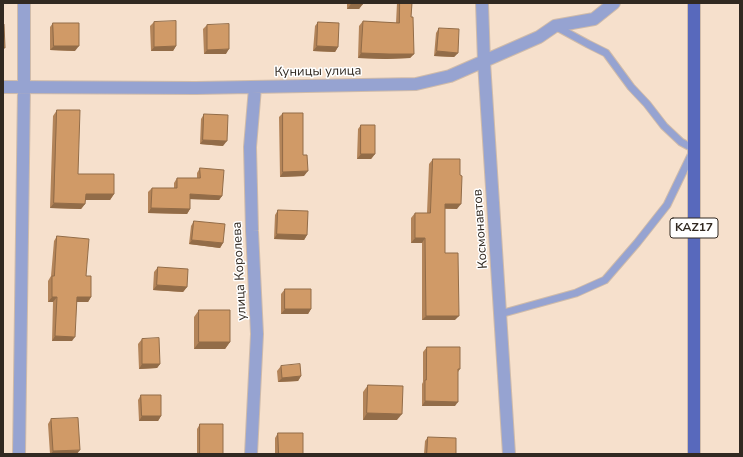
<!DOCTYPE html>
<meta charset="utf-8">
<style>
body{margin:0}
#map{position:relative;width:743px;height:457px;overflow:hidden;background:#f6e0cc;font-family:"Nunito Sans",sans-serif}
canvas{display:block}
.frame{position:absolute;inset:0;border:4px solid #312921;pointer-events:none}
</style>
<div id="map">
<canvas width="743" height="457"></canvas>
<div class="frame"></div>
</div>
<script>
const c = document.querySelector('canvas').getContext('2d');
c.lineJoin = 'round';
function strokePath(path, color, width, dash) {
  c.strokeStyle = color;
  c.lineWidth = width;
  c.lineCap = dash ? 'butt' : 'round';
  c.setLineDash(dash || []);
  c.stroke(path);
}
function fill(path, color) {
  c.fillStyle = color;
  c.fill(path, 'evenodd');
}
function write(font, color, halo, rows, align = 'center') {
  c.font = font + ' "Nunito Sans",sans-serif';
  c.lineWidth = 3;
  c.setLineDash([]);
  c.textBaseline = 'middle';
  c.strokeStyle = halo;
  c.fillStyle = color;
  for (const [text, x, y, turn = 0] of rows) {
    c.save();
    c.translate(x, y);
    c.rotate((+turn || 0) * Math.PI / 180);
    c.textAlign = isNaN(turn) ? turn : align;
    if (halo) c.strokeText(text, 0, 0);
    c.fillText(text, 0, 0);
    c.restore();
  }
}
const lane = new Path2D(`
 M500,314L576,293L605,280L637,243L667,205L694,149L681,142L664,126L647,104L631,87L606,53L588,44L555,26`);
const street = new Path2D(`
 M482,3L484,62L509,454
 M3,87L196,88L416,84L450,76L539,37L555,26L594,19L614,3
 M19,454L24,88V3
 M251,454L257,334L252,231L250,147L255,88`);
const primary = new Path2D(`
 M694,454V3`);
strokePath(lane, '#cfbbaa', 9);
strokePath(street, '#cfbbaa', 14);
strokePath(primary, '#cfbbaa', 14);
strokePath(lane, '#96a3d1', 7);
strokePath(street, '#96a3d1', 12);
strokePath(primary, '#5869bc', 12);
fill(new Path2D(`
 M347,3H363L359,9H347Z
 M397,3H412L411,17L414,54L410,58L386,59L358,58L359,26L363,21L396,23Z
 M154,22L176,46L173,51H151L150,26Z
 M318,22L338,47L335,52L313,51L315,26Z
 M53,23L75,51L50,50V27Z
 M207,25L226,54H204L203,29Z
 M439,28L458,53L454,57L434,56L436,33Z
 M57,110L78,174L114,194L110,200H85V204L81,209L50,208L53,116Z
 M283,113L303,155L304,176L280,177L279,117Z
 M204,114L223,146L200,144L201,119Z
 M361,125L375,154L371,159H357L358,129Z
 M433,159L457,209H445V253L455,320H422V243H411V218L415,213H427L429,164Z
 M200,168L222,196L219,200L190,199V209L187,214L148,213V192L152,188H174V183L177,178H197V173Z
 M278,210L307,235L304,240L274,239L275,215Z
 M194,221L223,243L220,248L189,244L191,226Z
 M57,236L86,276L91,297L88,302H77L72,341H52L53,302H48V281L51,276L54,241Z
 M158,267L187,287L183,292L153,290L154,272Z
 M285,289L311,309L308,314H281V294Z
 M199,310L230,342L225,349H194V317Z
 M142,339L160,364L157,368L139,369L138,344Z
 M427,347L460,369L458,372L455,406H422V384L423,382V352Z
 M281,366L301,376L298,381L278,382L277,371Z
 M368,385L397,420H363V392Z
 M141,395L161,416L158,421H139L138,400Z
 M51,419L77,454H50L48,424Z
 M200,424L223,454H197V429Z
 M278,433L303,454H275V438Z
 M428,437L456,454H424L425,441Z`), '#b38459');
fill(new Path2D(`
 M351,4H363L359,9H347Z
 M54,46H79L75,51L50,50Z
 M176,46L173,51H151L154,47Z
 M317,46L338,47L335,52L313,51Z
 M229,49L226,54H204L207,50Z
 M437,51L458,53L454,57L434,56Z
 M361,53L414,54L410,58L386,59L358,58Z
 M203,140L227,141L223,146L200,144Z
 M361,154H375L371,159H357Z
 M308,171L304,176L280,177L283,172Z
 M86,194H114L110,200H81Z
 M190,194L222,196L219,200L187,199Z
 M54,203L85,204L81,209L50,208Z
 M445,204H461L457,209L441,208Z
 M151,208L190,209L187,214L148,213Z
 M277,234L307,235L304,240L274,239Z
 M415,238H425L422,243H411Z
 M192,240L223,243L220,248L189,244Z
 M157,285L187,287L183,292L153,290Z
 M52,297H57L53,302H48Z
 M77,297H91L88,302H74Z
 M285,309H311L308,314H281Z
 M426,316H459L455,320H422Z
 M55,336L75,337L72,341H52Z
 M199,342H230L225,349H194Z
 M142,364H160L157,368L139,369Z
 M301,376L298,381L278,382L282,378Z
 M425,401L458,402L455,406H422Z
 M367,413L402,414L397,420H363Z
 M142,416H161L158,421H139Z
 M80,450L77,454H51L53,451Z`), '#926c48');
const building = new Path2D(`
 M351,3H363V4H351Z
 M400,3H412L411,17H413L414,54H389L361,53L363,21L399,23Z
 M176,21V46L154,47V22Z
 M318,22L339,23L338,47L317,46Z
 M53,23H79V46H54Z
 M3,24H4L5,48H3Z
 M229,24V49L207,50V25Z
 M439,28L459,29L458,53L437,51Z
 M57,110H80L78,174H114V194H86L85,204L54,203Z
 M283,113H303V155H307L308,171L283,172Z
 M204,114L228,115L227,141L203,140Z
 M361,125H375V154H361Z
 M433,159H460V175L462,176L461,204H445V253H458L459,316H426L425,238H415V213H430Z
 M200,168L224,170L222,196L190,194V209L151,208L152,188H177V178H200Z
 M278,210L308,211L307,235L277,234Z
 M194,221L225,224L223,243L192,240Z
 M57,236L89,239L86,276H91V297H77L75,337L55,336L57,297H52V276H54Z
 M158,267L188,269L187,287L157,285Z
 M285,289H311V309H285Z
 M199,310H230V342H199Z
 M159,338L160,364H142V339Z
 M427,347H460V369H458V402L425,401V380H426Z
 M300,364L301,376L282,378L281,366Z
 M368,385L403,386L402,414L367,413Z
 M141,395H161V416H142Z
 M78,418L80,450L53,451L51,419Z
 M200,424H223V454H200Z
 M278,433H303V454H279Z
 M428,437L456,438V454H427Z`);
fill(building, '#d09a67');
strokePath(building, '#926c48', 1);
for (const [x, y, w] of [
 [694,228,48]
]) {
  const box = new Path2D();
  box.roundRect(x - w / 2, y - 10, w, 20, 3);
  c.fillStyle = '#fff';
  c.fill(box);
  strokePath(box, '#312921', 1);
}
write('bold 12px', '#312921', null, [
 ["KAZ17",694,228]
]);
write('13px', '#312921', '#fff', [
 ["Куницы улица",318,72,-1],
 ["Космонавтов",481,229,-94],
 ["улица Королева",240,271,-93]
]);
</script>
